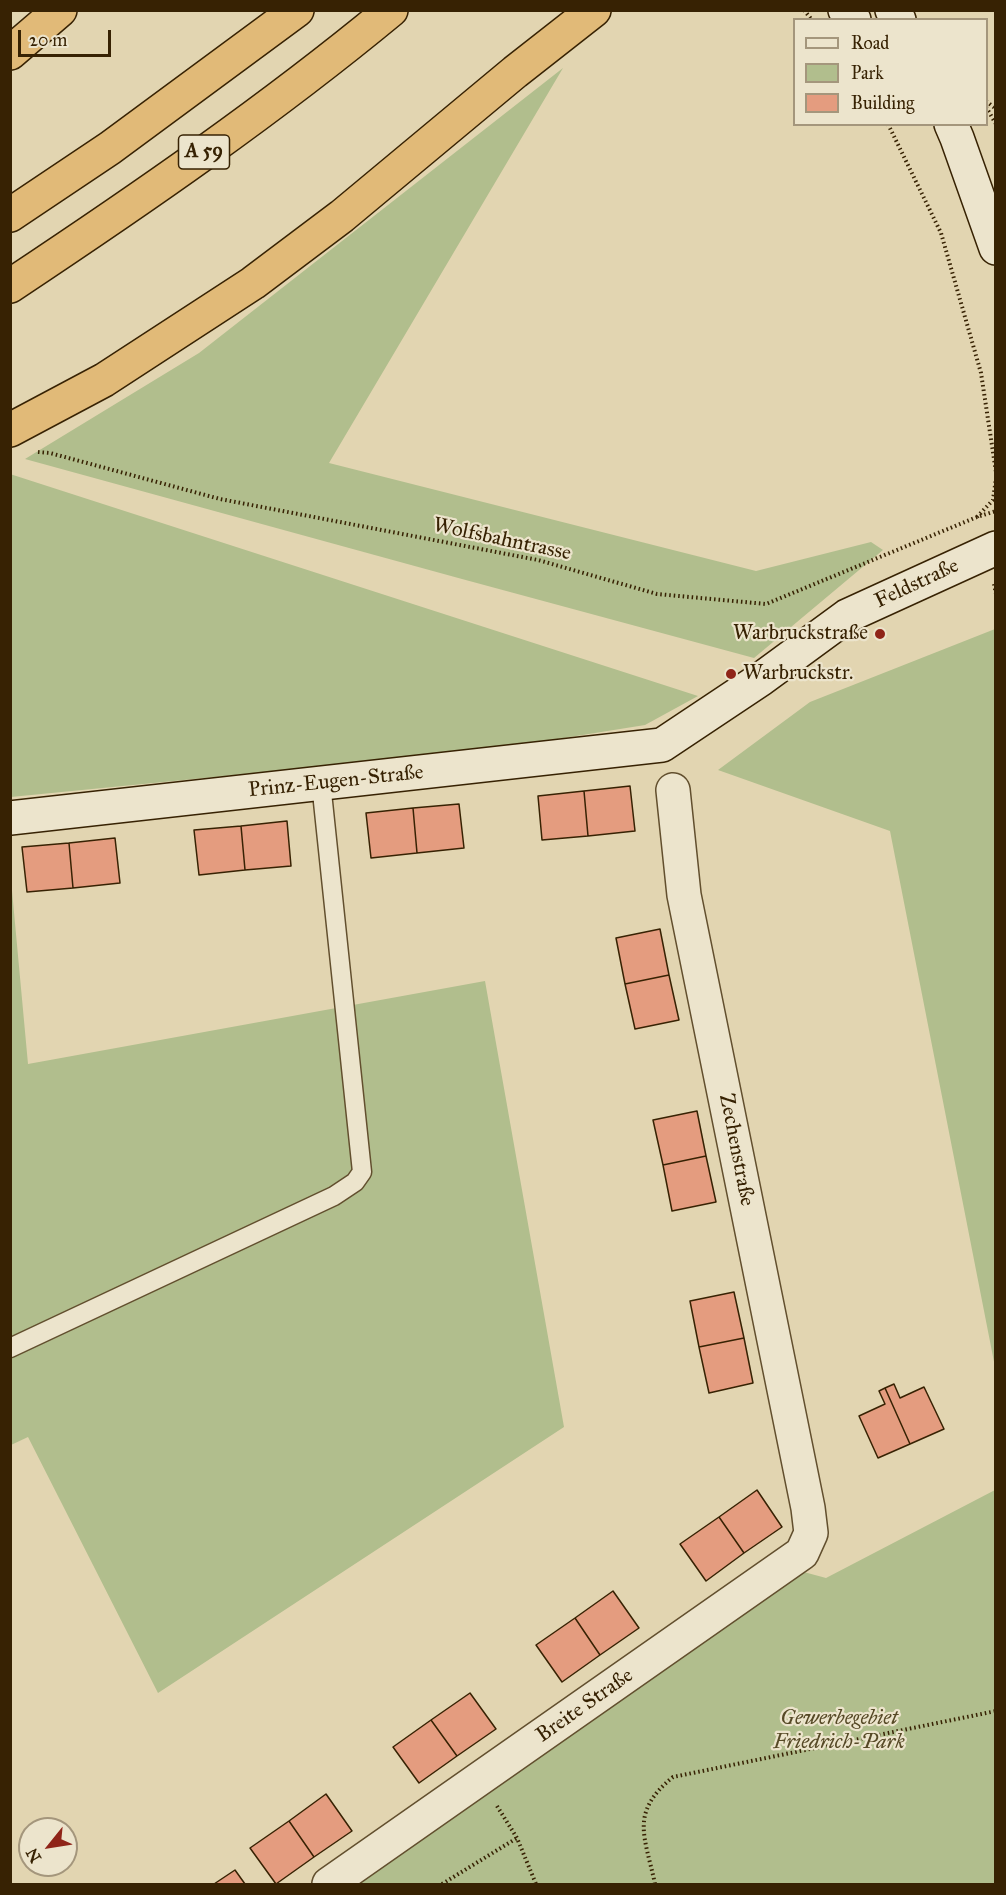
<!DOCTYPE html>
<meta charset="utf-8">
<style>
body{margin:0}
#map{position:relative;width:1006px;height:1895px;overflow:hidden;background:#e2d5b1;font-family:"IM FELL Great Primer",serif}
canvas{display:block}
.frame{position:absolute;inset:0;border:12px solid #372203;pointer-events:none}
.legend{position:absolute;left:793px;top:18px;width:195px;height:108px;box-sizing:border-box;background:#ece4cc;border:2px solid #a4967c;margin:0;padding:8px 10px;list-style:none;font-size:18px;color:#372203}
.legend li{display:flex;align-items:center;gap:12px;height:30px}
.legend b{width:30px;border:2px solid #a4967c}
.north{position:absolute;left:18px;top:1817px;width:60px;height:60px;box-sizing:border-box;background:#ece4cc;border:2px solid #a4967c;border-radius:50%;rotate:240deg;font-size:16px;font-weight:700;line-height:24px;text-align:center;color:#372203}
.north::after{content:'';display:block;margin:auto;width:21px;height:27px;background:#8f2418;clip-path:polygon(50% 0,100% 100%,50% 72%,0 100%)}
.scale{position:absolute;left:18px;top:30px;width:93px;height:27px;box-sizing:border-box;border:3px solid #372203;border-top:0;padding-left:8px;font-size:18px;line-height:21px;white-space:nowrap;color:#372203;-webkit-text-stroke:4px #ece4cc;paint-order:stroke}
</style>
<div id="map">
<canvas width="1006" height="1895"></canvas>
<div class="frame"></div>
<ul class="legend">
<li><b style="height:8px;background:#ece4cc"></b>Road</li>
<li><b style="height:16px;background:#b1be8d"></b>Park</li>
<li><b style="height:16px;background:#e49c7f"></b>Building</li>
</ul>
<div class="north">N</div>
<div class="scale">20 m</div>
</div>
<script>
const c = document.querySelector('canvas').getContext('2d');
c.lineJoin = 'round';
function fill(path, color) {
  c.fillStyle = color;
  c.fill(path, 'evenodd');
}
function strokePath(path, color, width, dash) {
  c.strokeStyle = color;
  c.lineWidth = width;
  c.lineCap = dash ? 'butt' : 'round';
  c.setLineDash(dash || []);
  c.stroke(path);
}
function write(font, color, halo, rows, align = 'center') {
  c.font = font + ' "IM FELL Great Primer",serif';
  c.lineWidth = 4.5;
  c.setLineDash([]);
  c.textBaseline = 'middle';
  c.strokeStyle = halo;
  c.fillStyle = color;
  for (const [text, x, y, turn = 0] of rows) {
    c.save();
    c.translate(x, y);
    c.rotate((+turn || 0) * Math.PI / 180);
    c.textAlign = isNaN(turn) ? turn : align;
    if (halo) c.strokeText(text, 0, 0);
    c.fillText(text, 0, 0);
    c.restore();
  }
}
fill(new Path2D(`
 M563,68L329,463L756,571L871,542L883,550L754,658L462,579L25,459L199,353Z
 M10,474L698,696L645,725L489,750L11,797Z
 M995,629V1367L890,831L718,770L810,702Z
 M10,869L28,1064L485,981L564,1427L158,1693L28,1437L11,1445Z
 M995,1490V1884H339L789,1568L826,1578Z`), '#b1be8d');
const building = new Path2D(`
 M630,786L635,831L588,836L584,791Z
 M584,791L588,836L542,840L538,796Z
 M459,804L464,848L417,853L413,808Z
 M413,808L417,853L371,858L366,813Z
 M287,821L291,866L245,870L241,826Z
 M241,826L245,870L199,875L194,830Z
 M115,838L120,883L73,888L69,843Z
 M69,843L73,888L27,892L22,847Z
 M660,929L669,975L625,984L616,938Z
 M669,975L679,1020L635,1029L625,984Z
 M697,1111L706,1156L663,1165L653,1120Z
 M706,1156L716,1202L672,1211L663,1165Z
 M734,1292L744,1338L699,1347L690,1301Z
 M744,1338L753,1383L709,1393L699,1347Z
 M894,1384L900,1398L924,1387L944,1429L910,1444L885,1388Z
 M885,1388L910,1444L878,1458L859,1416L885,1404L879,1391Z
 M757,1490L782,1527L744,1553L719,1517Z
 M719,1517L744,1553L706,1581L680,1544Z
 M613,1591L639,1628L600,1655L575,1618Z
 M575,1618L600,1655L562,1682L536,1645Z
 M470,1693L496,1729L457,1756L431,1720Z
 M431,1720L457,1756L419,1783L393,1747Z
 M326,1794L352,1831L314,1857L289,1821Z
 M289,1821L314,1857L276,1884L250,1848Z
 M235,1870L245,1884H214Z`);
fill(building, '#e49c7f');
strokePath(building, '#372203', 1.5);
const lane = new Path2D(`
 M10,1348L334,1196L355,1182L362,1172L321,783`);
const street = new Path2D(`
 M329,1884L802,1553L811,1533L808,1508L684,895L673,790`);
const secondary = new Path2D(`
 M845,10L854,20
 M892,10L899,20
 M951,124L957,138L996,248
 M10,818L662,745L761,679L847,616L996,548`);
const highway = new Path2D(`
 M10,53L60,10
 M10,215L110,148L297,10
 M10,286C141,199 270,110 391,10
 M10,430L104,380L253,283L342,216L515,72L594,10`);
strokePath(lane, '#624f2e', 21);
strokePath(street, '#624f2e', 36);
strokePath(secondary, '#372203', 36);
strokePath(highway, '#372203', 36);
strokePath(new Path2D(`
 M804,10L812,20
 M986,101L996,109
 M986,107L996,124
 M888,124L941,233L981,373L996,472
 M38,452L50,453L220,499L538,560L657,594L766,604L977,517L996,511
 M977,517L993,500L996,478
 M994,584L996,594
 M497,1806L517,1838L536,1884
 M442,1884L517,1838
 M655,1884C645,1836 629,1813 673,1777L996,1711`), '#372203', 4, [1.5, 3]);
strokePath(lane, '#ece4cc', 18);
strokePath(street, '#ece4cc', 33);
strokePath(secondary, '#ece4cc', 33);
strokePath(highway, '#e1ba78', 33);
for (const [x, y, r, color] of [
 [880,634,6,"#8f2418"],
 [731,674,6,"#8f2418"]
]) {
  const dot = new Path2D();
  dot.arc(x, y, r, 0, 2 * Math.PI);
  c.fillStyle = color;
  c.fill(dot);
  strokePath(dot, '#ece4cc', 2);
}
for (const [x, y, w] of [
 [204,152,51]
]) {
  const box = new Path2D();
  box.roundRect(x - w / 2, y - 17, w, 34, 4.5);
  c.fillStyle = '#ece4cc';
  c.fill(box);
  strokePath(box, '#372203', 1.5);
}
write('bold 20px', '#372203', null, [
 ["A 59",204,152]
]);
write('21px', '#372203', '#ece4cc', [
 ["Wolfsbahntrasse",502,540,12],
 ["Feldstraße",917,584,-25],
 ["Prinz-Eugen-Straße",336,782,-6],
 ["Zechenstraße",736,1150,79],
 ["Breite Straße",585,1706,-35]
]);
write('21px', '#372203', '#ece4cc', [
 ["Warbruckstraße",868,634],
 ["Warbruckstr.",743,674,"left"]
], 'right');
write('italic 21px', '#564926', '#ece4cc', [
 ["Gewerbegebiet",839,1719],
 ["Friedrich-Park",839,1743]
]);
</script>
